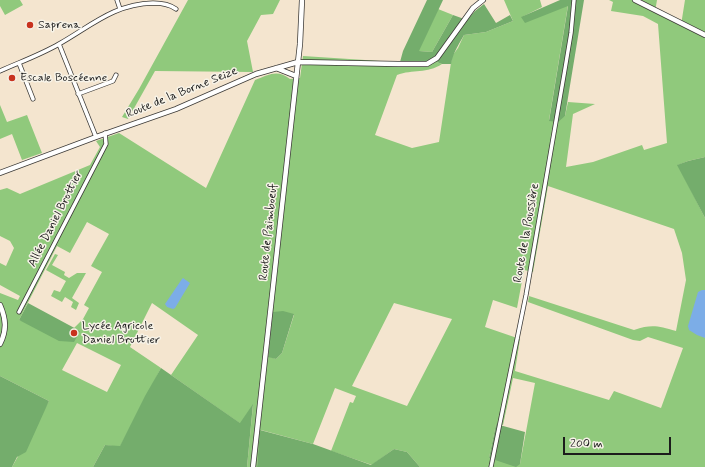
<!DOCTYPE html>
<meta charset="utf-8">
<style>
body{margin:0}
#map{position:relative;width:705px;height:467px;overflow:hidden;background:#f4e5cf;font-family:Mynerve,sans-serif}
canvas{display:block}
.scale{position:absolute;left:563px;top:437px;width:108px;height:18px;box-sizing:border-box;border:2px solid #1c1c1c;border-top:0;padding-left:5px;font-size:12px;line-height:14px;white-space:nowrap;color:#1c1c1c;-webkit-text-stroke:3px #f7f3e8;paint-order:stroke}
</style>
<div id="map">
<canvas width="705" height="467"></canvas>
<div class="scale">200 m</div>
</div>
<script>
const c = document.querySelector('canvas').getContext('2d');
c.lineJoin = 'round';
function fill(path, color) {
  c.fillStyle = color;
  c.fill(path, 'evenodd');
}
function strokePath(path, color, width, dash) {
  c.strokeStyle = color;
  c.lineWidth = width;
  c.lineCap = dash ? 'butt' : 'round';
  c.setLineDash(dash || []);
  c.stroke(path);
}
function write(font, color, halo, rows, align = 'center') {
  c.font = font + ' Mynerve,sans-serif';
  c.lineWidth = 3;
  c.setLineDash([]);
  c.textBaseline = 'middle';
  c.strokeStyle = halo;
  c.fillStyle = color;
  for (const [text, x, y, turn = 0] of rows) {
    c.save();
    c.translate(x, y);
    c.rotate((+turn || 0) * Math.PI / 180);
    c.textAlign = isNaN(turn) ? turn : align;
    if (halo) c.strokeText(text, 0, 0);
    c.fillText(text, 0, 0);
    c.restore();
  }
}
fill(new Path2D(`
 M0,0H20L23,5L5,15L0,6Z
 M188,0H280L273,14L261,15L247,41L253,72L155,71L128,119L122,117L139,89Z
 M504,0H540L542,7L522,17L568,5L549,120L565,116L568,102L595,104L573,114L566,167L593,162L642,145L644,150L667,143L658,24L643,16L611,11L613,2L609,0H657L655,12L681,25L685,0H705V157L688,161L678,165L705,218V467H420L407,452L394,449L372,465L331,451L350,402L353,403L356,396L335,388L313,444L261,430L257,467H247L253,405L241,424L171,375L198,335L152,303L130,347L161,368L120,447L105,445L93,467H12L49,401L0,376V293L18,300L20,296L0,285V263L6,266L14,248L10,241L0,236V190L7,188L20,194L90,165L100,147L96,141L119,133L206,188L255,80C269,75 277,69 290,79L300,78L303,56L396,62H422L431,60L442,64C427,74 413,69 397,75L375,135L412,148L439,142L452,56L458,48L464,35L486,32L513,21ZM548,186L674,229L682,253L686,280L676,331C658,326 652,324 634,330L529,296L528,302L633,340L640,341L648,337L683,348L661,408L614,391L609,400L515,371L520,339L485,327L493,300L517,308L524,270L533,272ZM87,222L109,234L91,266L102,272L84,305L89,308L83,319L74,328L80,331L19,320L57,246L70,253ZM394,303L452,319L407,406L352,386ZM273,313L294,315L282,353L276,359L268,356ZM77,343L121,365L107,392L62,370ZM513,378L535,383L520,464L489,458L496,424L503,425Z
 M438,9L453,15L432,52L418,51Z
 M0,105L7,122L27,115L42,153L22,160L12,134L0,139Z
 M55,254L58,255L52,265L65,272L64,275L69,278L77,273H86L72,298L79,303L76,310L71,307L73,302L65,297L62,302L51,296L54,290L60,292L66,281L46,270Z`), '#90c97c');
fill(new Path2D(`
 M427,0H443L419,51L432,52L453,15L467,20L475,11L484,4L496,23L510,15L513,21L486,32L464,35C459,44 453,53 451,64H442L431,60L422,62H400L403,51Z
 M560,0H584L565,116L558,122L549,121L568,6L525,23L521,17Z
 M705,157V218L677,165L688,161Z
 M28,303L80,331L74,342L59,341L19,320Z
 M283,311L294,314L282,353L276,359L268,357L273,312Z
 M161,368L240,423L253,404L247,467H93L105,445L120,446L145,396Z
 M0,376L49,401L26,452L17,457L12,467H0Z
 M496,424L525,432L520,464L516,467L489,458Z
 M260,430L313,444L371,465L394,449L407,452L420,467H257Z`), '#74ad6c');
fill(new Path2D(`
 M183,278L190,283L175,308L173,309L167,307L165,304L182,279Z
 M702,290H705V338L697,335L689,330L688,326L698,292Z`), '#7cade7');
const minor = new Path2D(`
 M117,0L120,9
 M59,44L96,137
 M19,63L33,99
 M0,71C20,62 40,55 59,44C91,26 114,4 153,3C162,3 169,4 176,9
 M78,94L113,81L116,75
 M19,312L106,144L105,133
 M491,467L526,295L565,69L571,33L574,0`);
const tertiary = new Path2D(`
 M635,0L705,35
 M276,68L296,76
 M0,173L96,137L176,109L256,74L298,62L398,64H427L437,58L473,8L483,0
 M0,305C6,319 7,330 0,344
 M253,467L300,44L302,0`);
strokePath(minor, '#3c3a37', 5);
strokePath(tertiary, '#3c3a37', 6);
strokePath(minor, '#fff', 3.5);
strokePath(tertiary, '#fff', 4.5);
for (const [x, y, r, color] of [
 [30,25,4,"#c8321e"],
 [12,78,4,"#c8321e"],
 [74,333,4,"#c8321e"]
]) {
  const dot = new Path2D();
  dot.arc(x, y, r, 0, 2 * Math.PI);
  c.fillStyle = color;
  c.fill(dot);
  strokePath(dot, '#f7f3e8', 1.5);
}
write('12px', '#1c1c1c', '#f7f3e8', [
 ["Saprena",38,25],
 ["Escale Boscéenne",20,78],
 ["Lycée Agricole",82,326],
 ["Daniel Brottier",82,340]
], 'left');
write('12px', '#1c1c1c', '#f7f3e8', [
 ["Route de la Borne Seize",182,93,-22],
 ["Allée Daniel Brottier",56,219,-63],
 ["Route de Paimboeuf",269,232,-84],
 ["Route de la Poussière",527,233,-80]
]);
</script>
